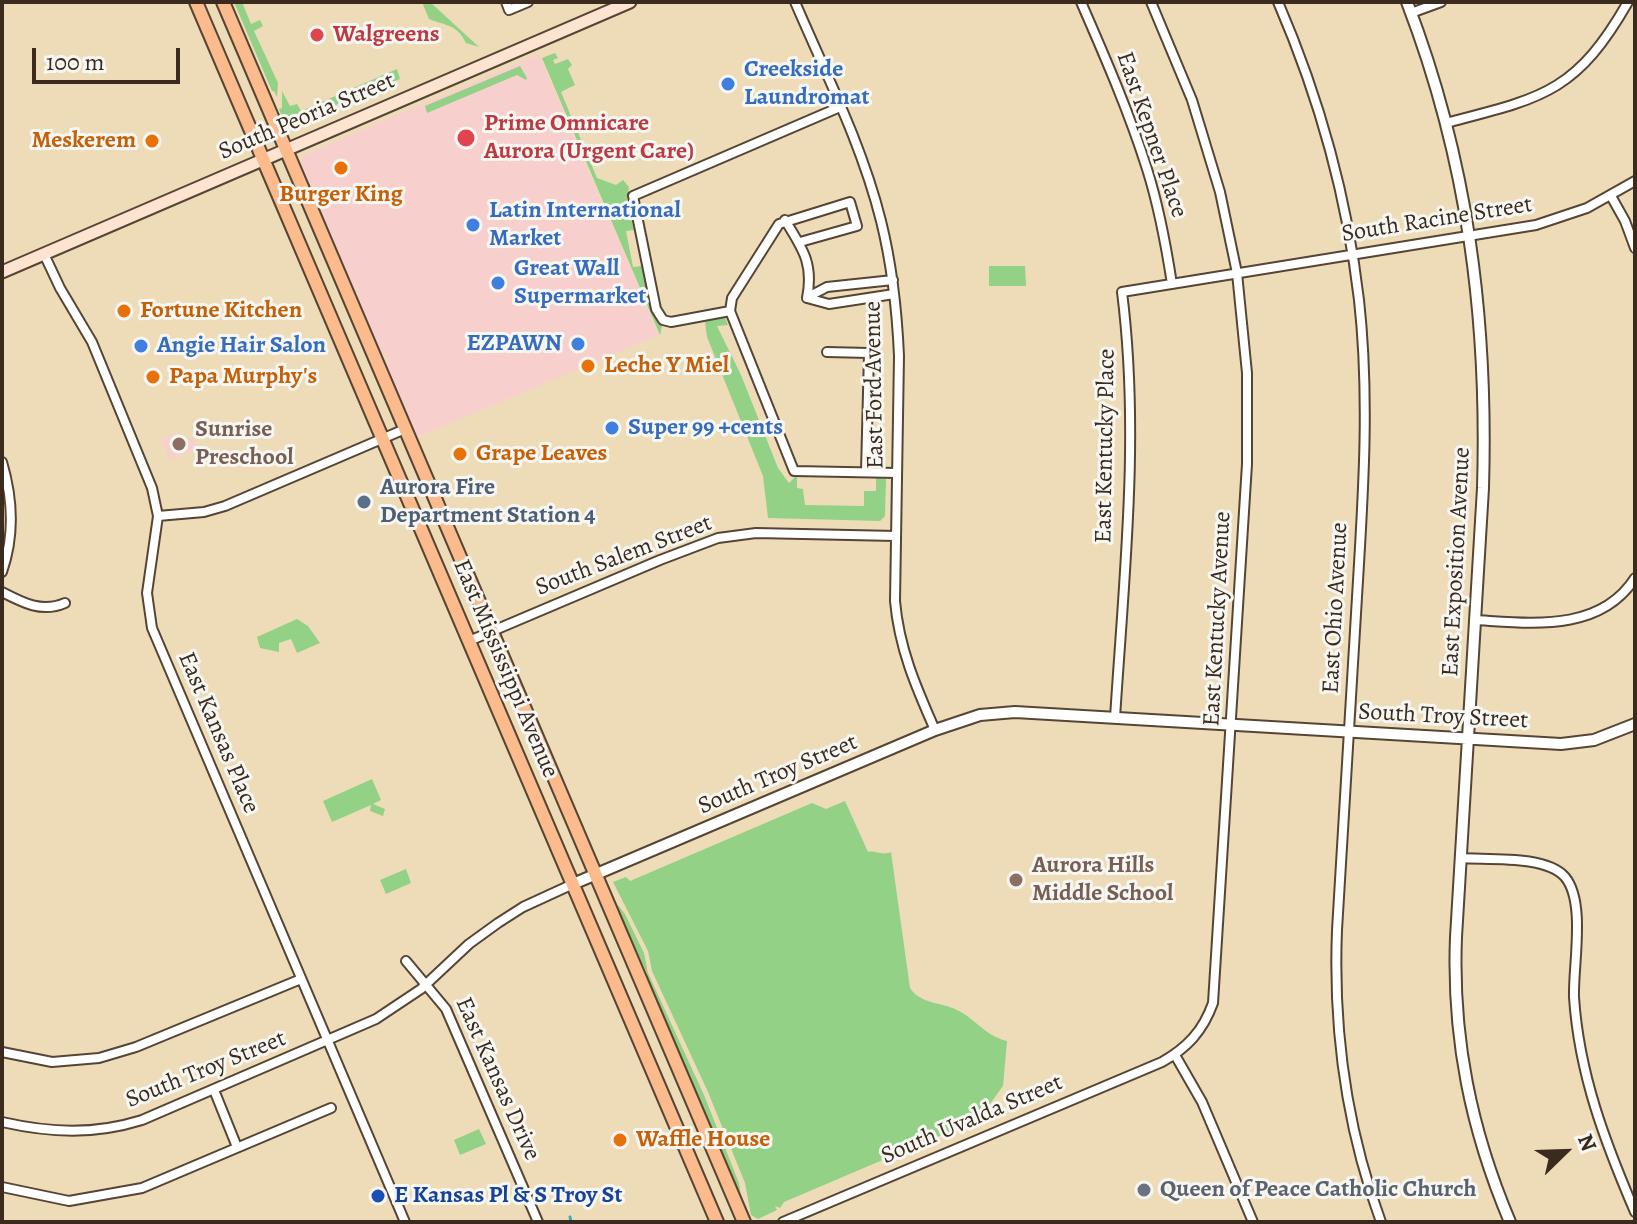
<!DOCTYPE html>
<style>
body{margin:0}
#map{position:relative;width:1637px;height:1224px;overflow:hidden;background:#eedcb9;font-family:Alegreya,serif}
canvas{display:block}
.frame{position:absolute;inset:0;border:4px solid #3b2a1e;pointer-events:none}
.north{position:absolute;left:1525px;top:1112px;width:80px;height:80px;-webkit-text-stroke:6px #f6f6f2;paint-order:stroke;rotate:67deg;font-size:22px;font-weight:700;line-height:32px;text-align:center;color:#3b2a1e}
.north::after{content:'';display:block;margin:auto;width:28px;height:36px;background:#3b2a1e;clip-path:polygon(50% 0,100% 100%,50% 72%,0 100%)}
.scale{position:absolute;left:32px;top:48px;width:148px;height:36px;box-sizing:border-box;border:4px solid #3b2a1e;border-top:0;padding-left:10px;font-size:24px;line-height:28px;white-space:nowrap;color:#3b2a1e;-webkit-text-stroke:6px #f6f6f2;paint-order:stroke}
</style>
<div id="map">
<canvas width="1637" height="1224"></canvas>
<div class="frame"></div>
<div class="north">N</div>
<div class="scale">100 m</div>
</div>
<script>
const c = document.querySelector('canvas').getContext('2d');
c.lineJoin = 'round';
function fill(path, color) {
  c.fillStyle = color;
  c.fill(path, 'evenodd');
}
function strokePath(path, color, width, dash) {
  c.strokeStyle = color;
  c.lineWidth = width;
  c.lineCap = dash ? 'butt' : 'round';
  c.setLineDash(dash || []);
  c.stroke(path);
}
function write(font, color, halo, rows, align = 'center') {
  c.font = font + ' Alegreya,serif';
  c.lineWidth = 6;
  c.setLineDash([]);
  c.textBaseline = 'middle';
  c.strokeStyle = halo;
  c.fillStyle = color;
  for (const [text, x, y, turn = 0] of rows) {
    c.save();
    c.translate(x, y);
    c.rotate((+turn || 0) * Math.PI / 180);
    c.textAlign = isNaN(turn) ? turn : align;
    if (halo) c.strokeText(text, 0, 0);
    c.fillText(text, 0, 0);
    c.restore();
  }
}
fill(new Path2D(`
 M539,54L659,335L416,438L385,364L389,362L386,354L381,356L300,162L304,155Z
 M180,432L184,440L193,437L197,448L169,460L161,440Z`), '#f7d0ce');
fill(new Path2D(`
 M234,2H242L251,24L260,20L263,26L254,31L278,83L277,97L274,91H272Z
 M422,2H430L479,47L466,43C457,24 446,26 429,19Z
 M555,53L558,58L553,60L555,64L568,59L572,65L568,69L575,85L561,92L597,178L616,185L623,180L629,187L627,200L634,230L626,231L633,267L642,266L652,313L662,326L660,335L542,58Z
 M520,66L527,78L526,80L517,75L427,113L425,106Z
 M397,69L400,79L294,122L285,116L283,119L279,109L282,108V91L290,106L297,104L301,111Z
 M989,266H1025L1026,286H989Z
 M719,315H724L728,325L717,326L741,375L778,468L789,483L797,475V488L803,489L805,505L864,506V491H876V477L886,479L885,516L880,521L768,518L763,476L707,337L705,322Z
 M297,619L308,626L320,643L297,653L291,639L279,643V652L260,648L257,637Z
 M372,779L381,800L373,804L385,809L383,816L370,811L371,805L332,822L323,801Z
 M845,801L868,852C875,850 882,856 891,852L910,988C920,1004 941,1002 957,1010C976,1019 985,1036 1007,1041L1003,1086L979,1119L784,1202L780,1208L775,1206L777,1210L758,1219L751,1215L745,1183L708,1092L652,971L648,951L613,882L626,877L630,881L812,803L826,809Z
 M406,869L411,883L386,894L380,880Z
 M613,899L625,914L644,953L648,973L704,1095L739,1183L742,1203L646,975L647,973Z
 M479,1129L486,1144L460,1155L454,1140Z`), '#92d186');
strokePath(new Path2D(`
 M570,1217L571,1222`), '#3cadb7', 3);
const minor = new Path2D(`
 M506,2L509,10L528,2
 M795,2C826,74 862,145 881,221C892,265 897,310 899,356L895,601C899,648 916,687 935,730
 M1081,2C1105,57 1129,112 1147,169C1159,207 1166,245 1172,284
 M1278,2C1319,97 1347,197 1359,300C1370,399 1363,498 1357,597C1350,708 1343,819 1337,930C1333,1031 1346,1127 1381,1222
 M1411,13L1441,2
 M1446,123C1542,98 1576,93 1628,2
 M1611,196L1625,221L1635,248
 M785,220C802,248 814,263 807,298
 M800,242L857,226L850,202L779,224L732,298L730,311L794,471L897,473
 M44,254L60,288L92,342L152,488L158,516L147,593L152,628L405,1222
 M808,297L827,287L893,280
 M807,298L829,304L894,294
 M730,311L671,322L663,320L656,309L633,196L840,107
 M827,352L869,353L866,472
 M2,462C13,499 15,535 2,572
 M158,516L204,512L225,506L405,429
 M2,592C23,603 42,613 65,603
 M1475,620C1530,623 1600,633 1635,578
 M469,641L660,560L718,538L756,533L896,536
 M1115,718C1124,576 1140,434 1122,292L1536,225L1587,208L1635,181
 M1460,858C1489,860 1546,855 1565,877C1586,902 1573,965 1574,997C1579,1074 1605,1142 1635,1212
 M406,961L446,1009L538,1222
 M2,1052L52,1062L99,1058L136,1047L301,979
 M1175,1055L1202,1102L1253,1222
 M214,1090L237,1147
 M2,1122C51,1133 94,1135 142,1120L376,1019L421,989L469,944L498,923L523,907L573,884
 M2,1187L69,1201L142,1188L331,1108
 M783,1222L1162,1062C1187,1048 1203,1031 1213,1003L1247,464V373L1237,273L1220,192L1192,100L1151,2`);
const tertiary = new Path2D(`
 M1407,2C1468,161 1488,319 1483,488L1456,937C1452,1038 1471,1130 1510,1222
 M573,884L935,730L980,715L1015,712L1561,744L1594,740L1635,724`);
const secondary = new Path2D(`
 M2,272L630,2`);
const primary = new Path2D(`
 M196,2L717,1222
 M223,2L744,1222`);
strokePath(minor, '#564535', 12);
strokePath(tertiary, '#564535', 14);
strokePath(secondary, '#564535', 15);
strokePath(primary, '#564535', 16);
strokePath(minor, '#fff', 8);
strokePath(tertiary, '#fff', 10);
strokePath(secondary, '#fde4d1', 11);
strokePath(primary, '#fbbb8c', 12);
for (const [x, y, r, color] of [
 [317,35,8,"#e0444e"],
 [728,84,8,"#3f7fe0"],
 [466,138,10,"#e0444e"],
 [152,141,8,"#e8710a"],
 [341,168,8,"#e8710a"],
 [473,225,8,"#3f7fe0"],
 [498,283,8,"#3f7fe0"],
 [124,311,8,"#e8710a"],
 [578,344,8,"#3f7fe0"],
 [141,346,8,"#3f7fe0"],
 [588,366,8,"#e8710a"],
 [153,377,8,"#e8710a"],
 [612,428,8,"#3f7fe0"],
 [179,444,8,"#8d6e63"],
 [460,454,8,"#e8710a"],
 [364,502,8,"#5c6f8a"],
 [1016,880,8,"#8d6e63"],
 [620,1140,8,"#e8710a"],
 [1144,1190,8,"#6b7280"],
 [378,1196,8,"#1a4fb4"]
]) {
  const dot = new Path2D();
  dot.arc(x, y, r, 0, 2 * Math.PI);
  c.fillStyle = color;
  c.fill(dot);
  strokePath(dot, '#f6f6f2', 3);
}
write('bold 24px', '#be3a42', '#f6f6f2', [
 ["Walgreens",333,35],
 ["Prime Omnicare",484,124],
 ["Aurora (Urgent Care)",484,152]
], 'left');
write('bold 24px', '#366cbe', '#f6f6f2', [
 ["Creekside",744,70],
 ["Laundromat",744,98],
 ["Latin International",489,211],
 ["Market",489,239],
 ["Great Wall",514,269],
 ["Supermarket",514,297],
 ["EZPAWN",562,344,"right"],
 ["Angie Hair Salon",157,346],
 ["Super 99 +cents",628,428]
], 'left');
write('24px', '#3b2a1e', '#f6f6f2', [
 ["South Peoria Street",307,117,-23],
 ["East Kepner Place",1151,135,71],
 ["South Racine Street",1437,220,-9],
 ["East Ford Avenue",875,385,-91],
 ["East Kentucky Place",1106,446,-89],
 ["South Salem Street",624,556,-21],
 ["East Exposition Avenue",1457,562,-87],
 ["East Ohio Avenue",1336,608,-87],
 ["East Kentucky Avenue",1218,619,-87],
 ["East Mississippi Avenue",505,669,67],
 ["South Troy Street",1443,717,3],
 ["East Kansas Place",218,733,67],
 ["South Troy Street",778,775,-23],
 ["South Troy Street",206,1070,-22],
 ["East Kansas Drive",497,1079,66],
 ["South Uvalda Street",972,1120,-23]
]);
write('bold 24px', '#c56008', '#f6f6f2', [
 ["Meskerem",136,141,"right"],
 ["Burger King",341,195,"center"],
 ["Fortune Kitchen",140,311],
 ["Leche Y Miel",604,366],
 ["Papa Murphy's",169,377],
 ["Grape Leaves",476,454],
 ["Waffle House",636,1140]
], 'left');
write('bold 24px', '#785e54', '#f6f6f2', [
 ["Sunrise",195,430],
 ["Preschool",195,458],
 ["Aurora Hills",1032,866],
 ["Middle School",1032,894]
], 'left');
write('bold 24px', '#4e5e75', '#f6f6f2', [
 ["Aurora Fire",380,488],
 ["Department Station 4",380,516]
], 'left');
write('bold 24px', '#5b616d', '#f6f6f2', [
 ["Queen of Peace Catholic Church",1160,1190]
], 'left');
write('bold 24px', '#164399', '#f6f6f2', [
 ["E Kansas Pl & S Troy St",394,1196]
], 'left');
</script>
